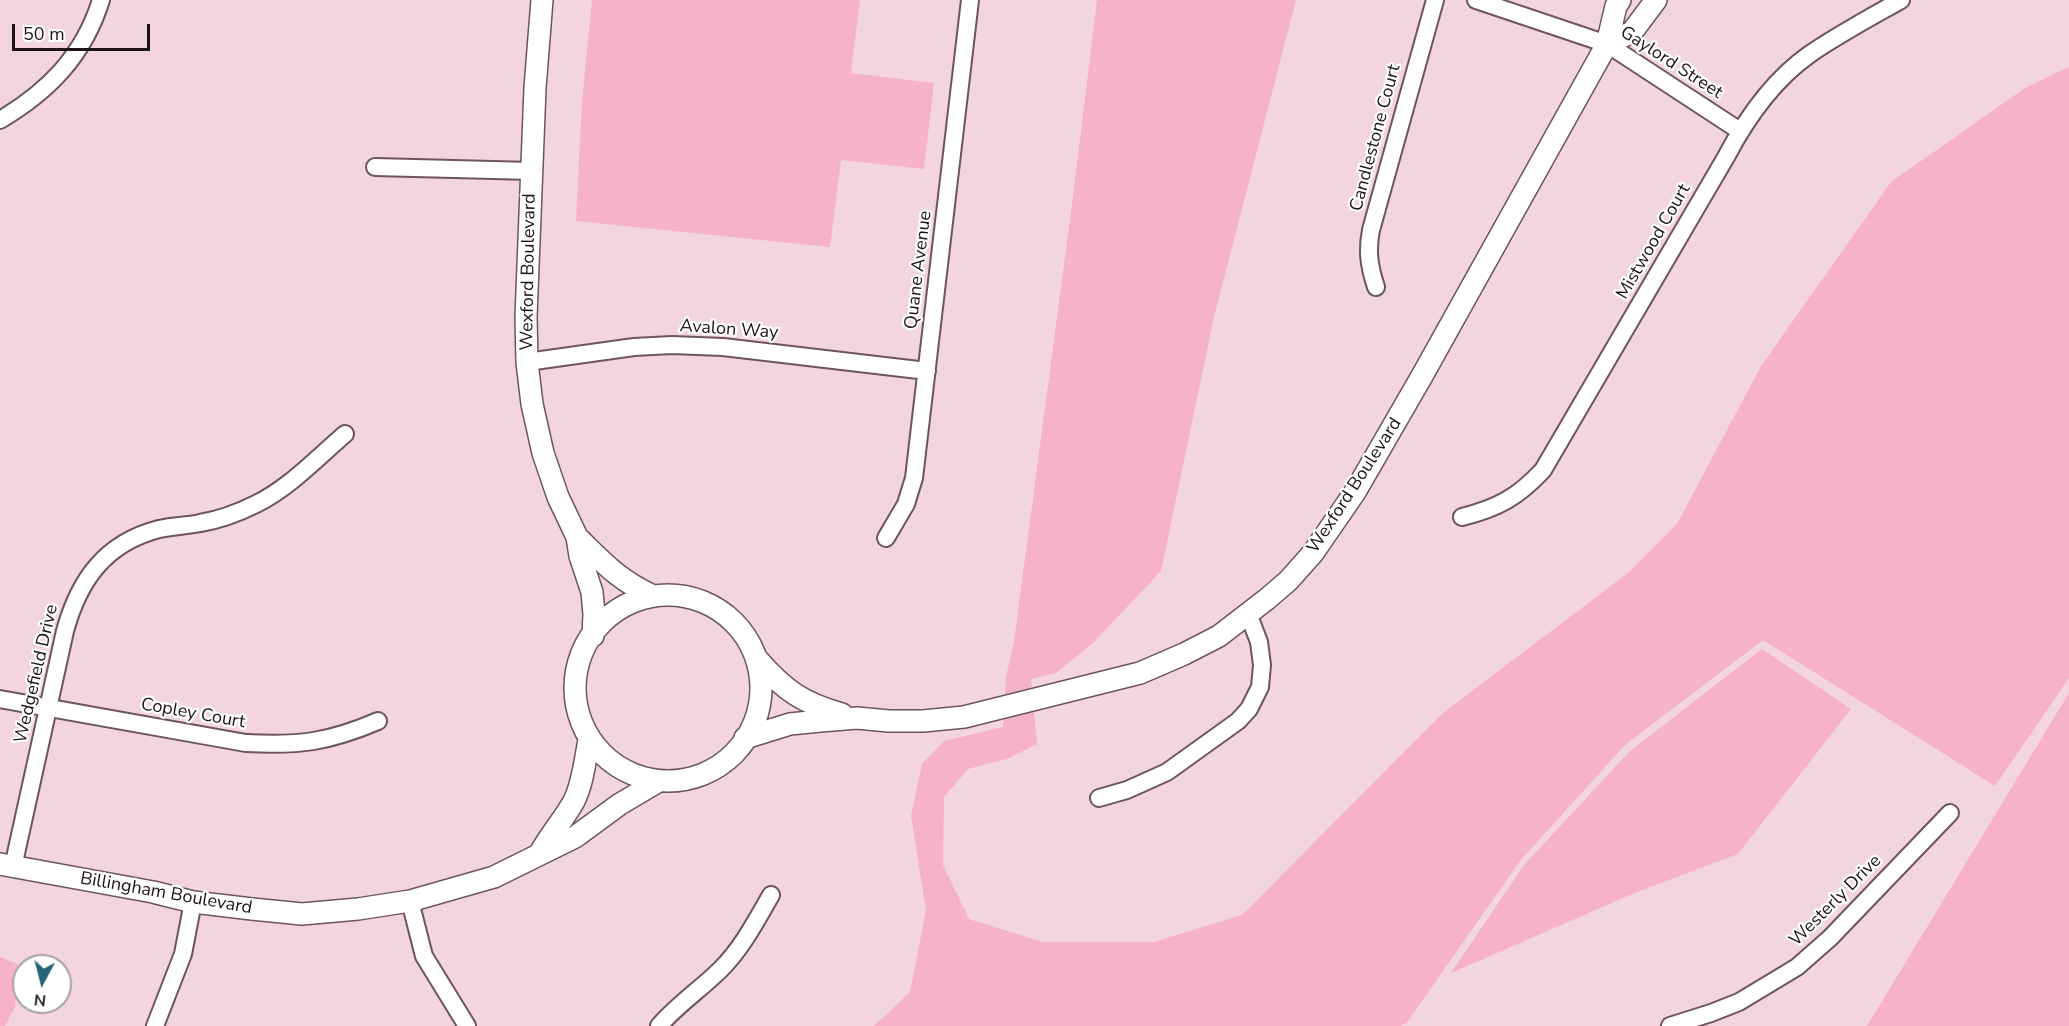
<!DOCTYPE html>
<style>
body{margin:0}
#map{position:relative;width:2069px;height:1026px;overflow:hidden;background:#f3d5dd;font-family:"Nunito Sans",sans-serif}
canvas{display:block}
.north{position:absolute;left:12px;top:954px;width:60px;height:60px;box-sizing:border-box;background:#fff;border:2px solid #a5a1a2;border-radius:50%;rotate:187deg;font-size:16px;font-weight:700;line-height:24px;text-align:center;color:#1e1417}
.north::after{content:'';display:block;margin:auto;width:21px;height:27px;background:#236478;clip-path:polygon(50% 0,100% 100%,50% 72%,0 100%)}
.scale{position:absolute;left:12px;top:24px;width:138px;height:27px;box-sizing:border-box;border:3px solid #1e1417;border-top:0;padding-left:8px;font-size:18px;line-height:21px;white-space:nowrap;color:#1e1417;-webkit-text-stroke:4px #fff;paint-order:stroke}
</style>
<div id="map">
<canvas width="2069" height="1026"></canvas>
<div class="north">N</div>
<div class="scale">50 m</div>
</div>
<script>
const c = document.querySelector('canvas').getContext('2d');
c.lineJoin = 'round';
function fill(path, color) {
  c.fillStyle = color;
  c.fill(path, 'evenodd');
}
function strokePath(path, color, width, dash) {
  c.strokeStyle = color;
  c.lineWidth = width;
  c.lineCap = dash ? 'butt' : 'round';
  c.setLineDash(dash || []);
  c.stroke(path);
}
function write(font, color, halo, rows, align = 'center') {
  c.font = font + ' "Nunito Sans",sans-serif';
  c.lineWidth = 4.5;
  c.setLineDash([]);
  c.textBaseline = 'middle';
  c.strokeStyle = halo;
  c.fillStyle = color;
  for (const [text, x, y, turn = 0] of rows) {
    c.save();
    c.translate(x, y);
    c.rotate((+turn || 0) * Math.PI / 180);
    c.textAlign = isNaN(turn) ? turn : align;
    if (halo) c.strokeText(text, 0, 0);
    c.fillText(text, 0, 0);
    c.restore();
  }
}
fill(new Path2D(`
 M592,0H860L851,73L934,83L924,169L841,160L830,247L576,221L582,102Z
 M1097,0H1296L1214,317L1161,571L1093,643L1056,673L1031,679L1037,744L1009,758L968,769L944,797L943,865L969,919L1043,942H1154L1242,915L1443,713L1628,573L1677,524L1761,366L1891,182L2025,88L2069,67V678L1995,786L1763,640L1625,745L1520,861L1408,1021L1401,1026H874L910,992L926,910L911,816L922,764L944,741L1003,727L1006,677L1014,641L1071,212Z
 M1762,649L1851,709L1738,854L1637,892L1451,973L1524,865L1630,751Z
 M2069,693V1026H1867Z
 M0,957L18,964L15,1007L5,1026H0Z`), '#f6b2c6');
const minor = new Path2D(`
 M1476,0L1607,44L1740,131
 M0,120C49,91 84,55 101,0
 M375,167L532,171
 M1376,287C1369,266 1367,251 1371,230L1435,0
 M527,362L634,347L672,345L723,347L927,371
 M1462,517C1498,508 1518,497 1543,470L1726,157C1747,117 1773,80 1810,54C1839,34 1871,17 1901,0
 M886,538L906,504L914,478L970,0
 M0,699L246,743C299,746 329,742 378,721
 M1099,798L1127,790L1167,772L1238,721L1249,709L1260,687L1262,665L1259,642L1248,613
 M13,867L65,631C79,580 105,543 159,529C172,526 186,526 200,523C219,520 238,513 256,504C289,488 317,458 345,434
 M410,901L424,956L467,1026
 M155,1026L183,954L193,902
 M659,1026C678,1004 701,989 721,969C742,948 756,921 771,895
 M1670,1026L1711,1013L1739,1002L1797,967L1830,938L1950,813`);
const tertiary = new Path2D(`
 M542,0L535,88L526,317L527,362L532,404L543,453L558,497L577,537L580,556L592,592L594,614L593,636
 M1607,44L1632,32L1656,0
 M577,537C604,563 617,579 653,596
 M575 688a93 93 0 1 1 186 0a93 93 0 1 1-186 0Z
 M757,659C784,690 802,703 842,714
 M745,738L790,724L820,721L857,718L889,721H923L964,717L1140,673L1184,654L1219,636L1267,599L1288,581L1313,553L1355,492L1422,376L1607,44L1616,6L1620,0
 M540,853C550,835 564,819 574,801C583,783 585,760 589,740
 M0,864L153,892L193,902L252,909L302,914L358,909L410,901L494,877L575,837L620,804L659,781`);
strokePath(minor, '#6d555b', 20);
strokePath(tertiary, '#6d555b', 24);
strokePath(minor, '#fff', 16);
strokePath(tertiary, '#fff', 21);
write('18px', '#1e1417', '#fff', [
 ["Gaylord Street",1671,63,33],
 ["Candlestone Court",1376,138,-75],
 ["Mistwood Court",1654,242,-60],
 ["Quane Avenue",919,270,-83],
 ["Wexford Boulevard",529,272,-89],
 ["Avalon Way",729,330,4],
 ["Wexford Boulevard",1355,486,-57],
 ["Wedgefield Drive",37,674,-77],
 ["Copley Court",193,714,10],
 ["Billingham Boulevard",166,894,10],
 ["Westerly Drive",1836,901,-45]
]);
</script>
